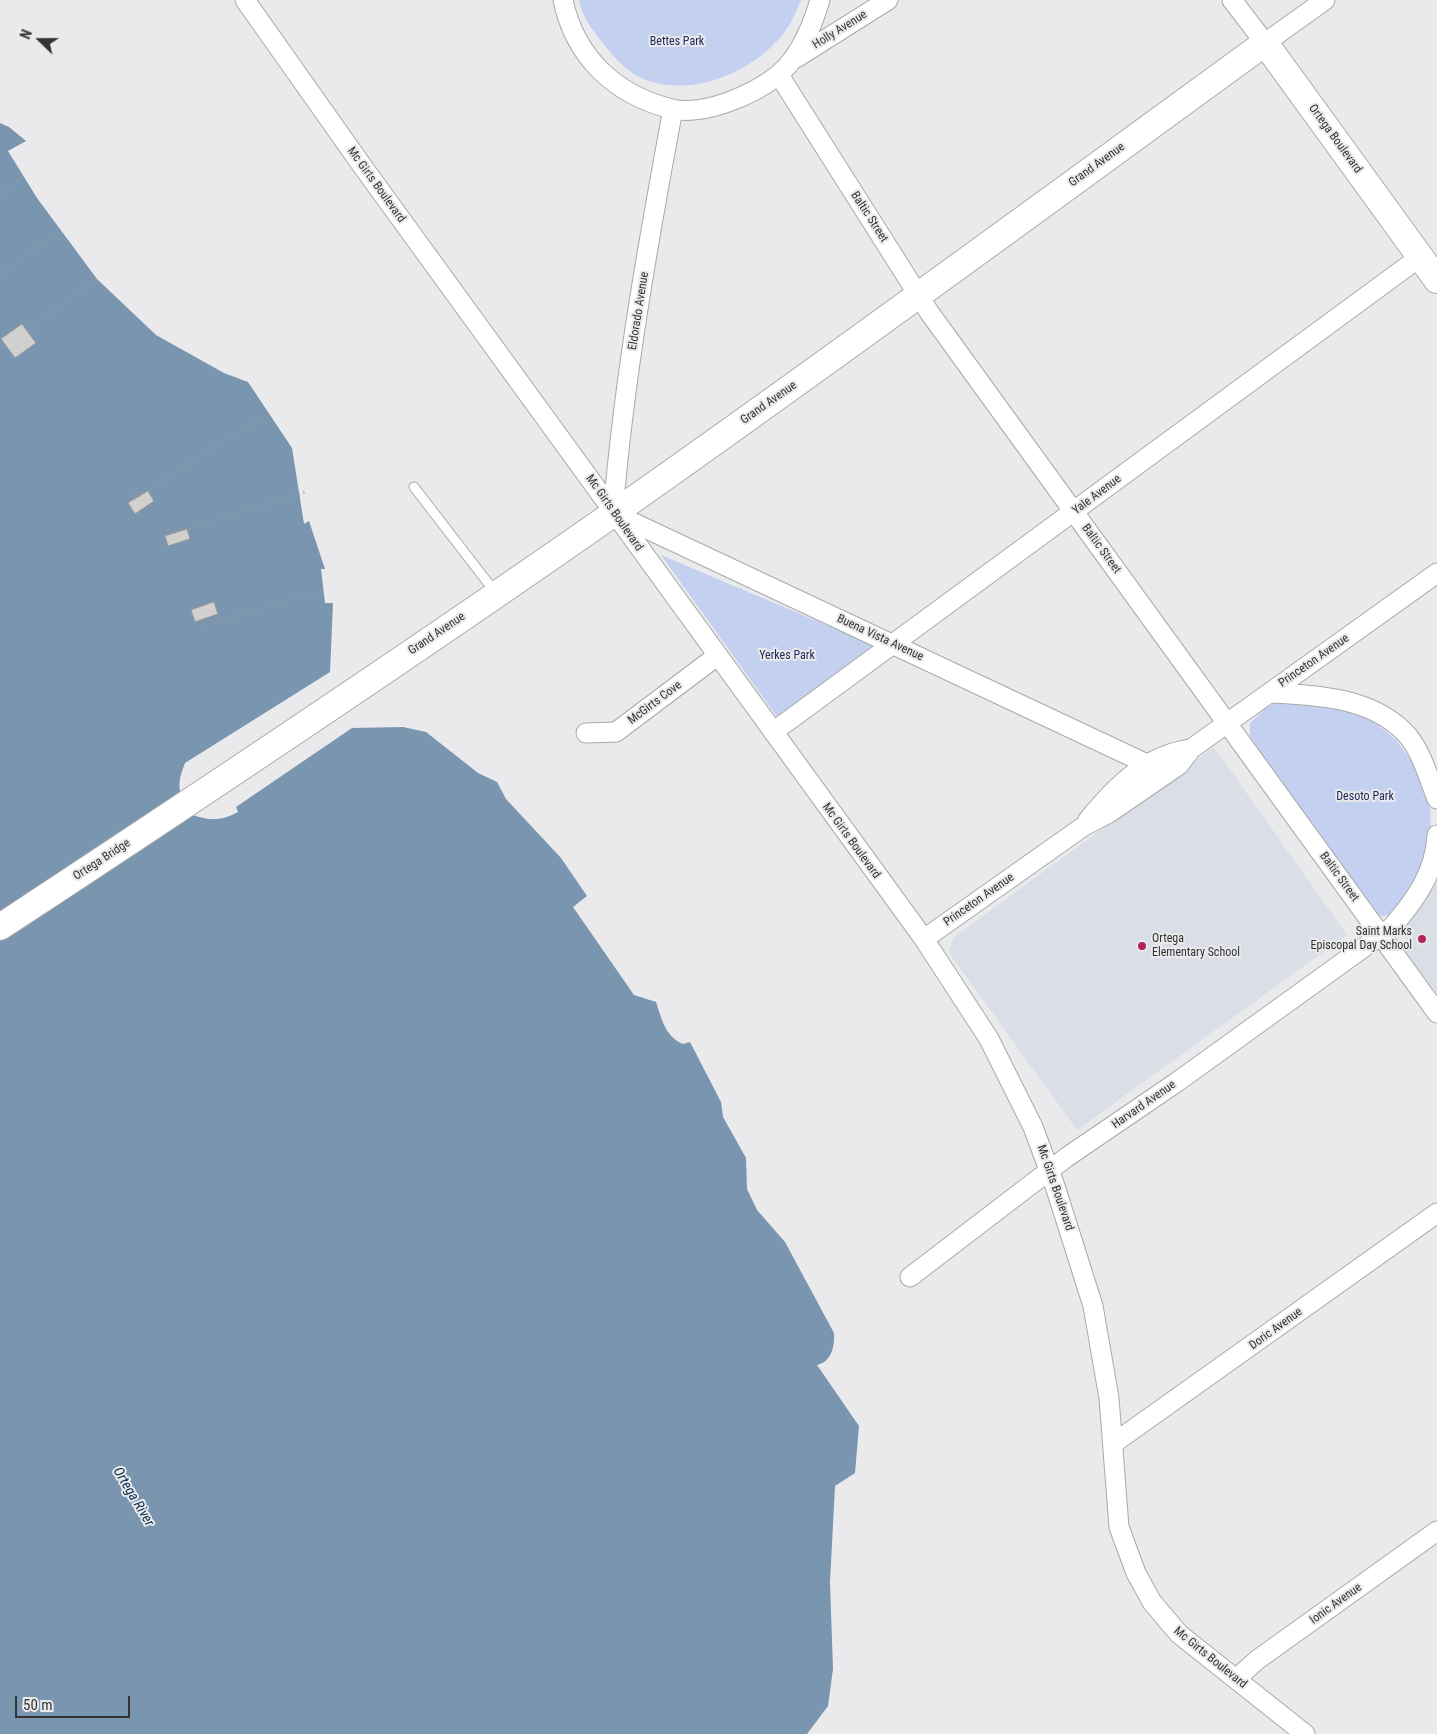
<!DOCTYPE html>
<style>
body{margin:0}
#map{position:relative;width:1437px;height:1734px;overflow:hidden;background:#eaeaed;font-family:"Roboto Condensed",sans-serif}
canvas{display:block}
.north{position:absolute;left:15px;top:15px;width:50px;height:50px;-webkit-text-stroke:4px #eaeaed;paint-order:stroke;rotate:292deg;font-size:14px;font-weight:700;line-height:20px;text-align:center;color:#333334}
.north::after{content:'';display:block;margin:auto;width:18px;height:22px;background:#333334;clip-path:polygon(50% 0,100% 100%,50% 72%,0 100%)}
.scale{position:absolute;left:15px;top:1696px;width:115px;height:22px;box-sizing:border-box;border:2px solid #333334;border-top:0;padding-left:6px;font-size:15px;line-height:18px;white-space:nowrap;color:#333334;-webkit-text-stroke:4px #eaeaed;paint-order:stroke}
</style>
<div id="map">
<canvas width="1437" height="1734"></canvas>
<div class="north">N</div>
<div class="scale">50 m</div>
</div>
<script>
const c = document.querySelector('canvas').getContext('2d');
c.lineJoin = 'round';
function fill(path, color) {
  c.fillStyle = color;
  c.fill(path, 'evenodd');
}
function strokePath(path, color, width, dash) {
  c.strokeStyle = color;
  c.lineWidth = width;
  c.lineCap = dash ? 'butt' : 'round';
  c.setLineDash(dash || []);
  c.stroke(path);
}
function write(font, color, halo, rows, align = 'center') {
  c.font = font + ' "Roboto Condensed",sans-serif';
  c.lineWidth = 4;
  c.setLineDash([]);
  c.textBaseline = 'middle';
  c.strokeStyle = halo;
  c.fillStyle = color;
  for (const [text, x, y, turn = 0] of rows) {
    c.save();
    c.translate(x, y);
    c.rotate((+turn || 0) * Math.PI / 180);
    c.textAlign = isNaN(turn) ? turn : align;
    if (halo) c.strokeText(text, 0, 0);
    c.fillText(text, 0, 0);
    c.restore();
  }
}
fill(new Path2D(`
 M1214,747L1347,935L1077,1130L949,953L953,938Z
 M1437,878V994L1405,952L1408,925Z`), '#dadee6');
fill(new Path2D(`
 M579,0H801C795,14 789,29 778,40C745,76 686,99 639,77C627,71 614,57 605,46C595,33 582,18 579,0Z
 M661,555L878,647L778,718Z
 M1283,700L1348,709L1371,719L1396,740L1417,768L1430,802L1431,840L1413,890L1390,915L1381,916L1373,910L1254,744L1250,735V723L1267,707Z`), '#c4d0f0');
fill(new Path2D(`
 M0,123L9,127L26,141L8,151L37,198L97,279L156,335L224,373L248,382L292,448L304,524L309,521L325,569H321L325,603H333L330,672L185,763C175,788 179,793 192,815C211,821 221,821 238,812L236,807L352,728L403,727L426,732L478,773L497,782L506,799L561,858L587,896L573,907L634,995L656,1002C662,1020 665,1036 683,1044L690,1042L721,1102L723,1117L746,1158L747,1189L757,1210L785,1242L834,1333C835,1347 831,1362 817,1365L859,1426L855,1473L835,1486L830,1582L833,1669L828,1706L807,1734H0Z`), '#7995af');
const building = new Path2D(`
 M22,324L36,343L15,358L1,339Z
 M148,491L154,501L135,514L128,503Z
 M187,529L190,539L168,546L165,536Z
 M214,602L218,614L195,622L191,610Z`);
fill(building, '#d2d0ce');
strokePath(building, '#999796', 1);
const service = new Path2D(`
 M414,487L495,592`);
const minor = new Path2D(`
 M245,0L363,167L924,939L989,1039L1033,1127L1055,1186L1093,1306L1109,1398L1119,1527L1136,1573L1152,1602L1179,1634L1305,1734
 M563,0C575,57 615,95 672,109C705,116 753,95 778,75C800,57 812,27 820,0
 M1232,0L1265,43L1325,0
 M796,58L888,0
 M779,75L929,312L1437,1013
 M673,109C648,243 624,378 613,513L1147,764
 M1269,693C1316,695 1374,697 1408,736C1422,753 1429,779 1437,799
 M773,732L1420,257
 M586,733L616,732L717,656
 M1088,820C1115,787 1146,755 1191,749
 M924,939L1084,826L1109,813L1179,765L1191,749L1437,573
 M910,1277L1067,1157L1177,1082L1392,927C1416,899 1435,873 1437,835
 M1114,1443L1437,1213
 M1236,1679L1257,1660L1437,1531`);
const secondary = new Path2D(`
 M0,927C207,791 414,653 617,511C835,358 1049,200 1265,43L1437,280`);
strokePath(service, '#a9a9ab', 11);
strokePath(minor, '#a9a9ab', 21);
strokePath(secondary, '#a9a9ab', 28);
strokePath(new Path2D(`
 M0,198L24,176
 M0,273L61,230
 M36,340L29,330L97,279
 M128,492L134,499L270,413
 M168,529L170,534L306,492
 M200,627L324,590`), '#9b9b9d', 2.5, [1, 4]);
strokePath(service, '#fff', 9);
strokePath(minor, '#fff', 19);
strokePath(secondary, '#fff', 26);
for (const [x, y, r, color] of [
 [1422,939,5,"#b22357"],
 [1142,946,5,"#b22357"]
]) {
  const dot = new Path2D();
  dot.arc(x, y, r, 0, 2 * Math.PI);
  c.fillStyle = color;
  c.fill(dot);
  strokePath(dot, '#eaeaed', 2);
}
write('12px', '#333334', '#eaeaed', [
 ["Holly Avenue",840,30,-32],
 ["Ortega Boulevard",1335,139,54],
 ["Grand Avenue",1097,165,-36],
 ["Mc Girts Boulevard",376,185,54],
 ["Baltic Street",869,217,57],
 ["Eldorado Avenue",639,311,-81],
 ["Grand Avenue",769,403,-35],
 ["Yale Avenue",1097,495,-37],
 ["Mc Girts Boulevard",614,513,55],
 ["Baltic Street",1101,549,54],
 ["Grand Avenue",437,634,-34],
 ["Buena Vista Avenue",880,638,25],
 ["Princeton Avenue",1314,661,-35],
 ["McGirts Cove",655,703,-37],
 ["Mc Girts Boulevard",851,841,54],
 ["Ortega Bridge",102,860,-33],
 ["Baltic Street",1339,877,54],
 ["Princeton Avenue",979,900,-35],
 ["Harvard Avenue",1144,1105,-35],
 ["Mc Girts Boulevard",1055,1188,71],
 ["Doric Avenue",1276,1329,-36],
 ["Ionic Avenue",1336,1604,-36],
 ["Mc Girts Boulevard",1210,1658,39]
]);
write('12px', '#212c58', '#eaeaed', [
 ["Bettes Park",677,42],
 ["Yerkes Park",787,656],
 ["Desoto Park",1365,797]
]);
write('12px', '#333334', '#eaeaed', [
 ["Saint Marks",1412,932],
 ["Episcopal Day School",1412,946],
 ["Ortega",1152,939,"left"],
 ["Elementary School",1152,953,"left"]
], 'right');
write('italic 14px', '#0a2d49', '#eaeaed', [
 ["Ortega River",133,1497,59]
]);
</script>
